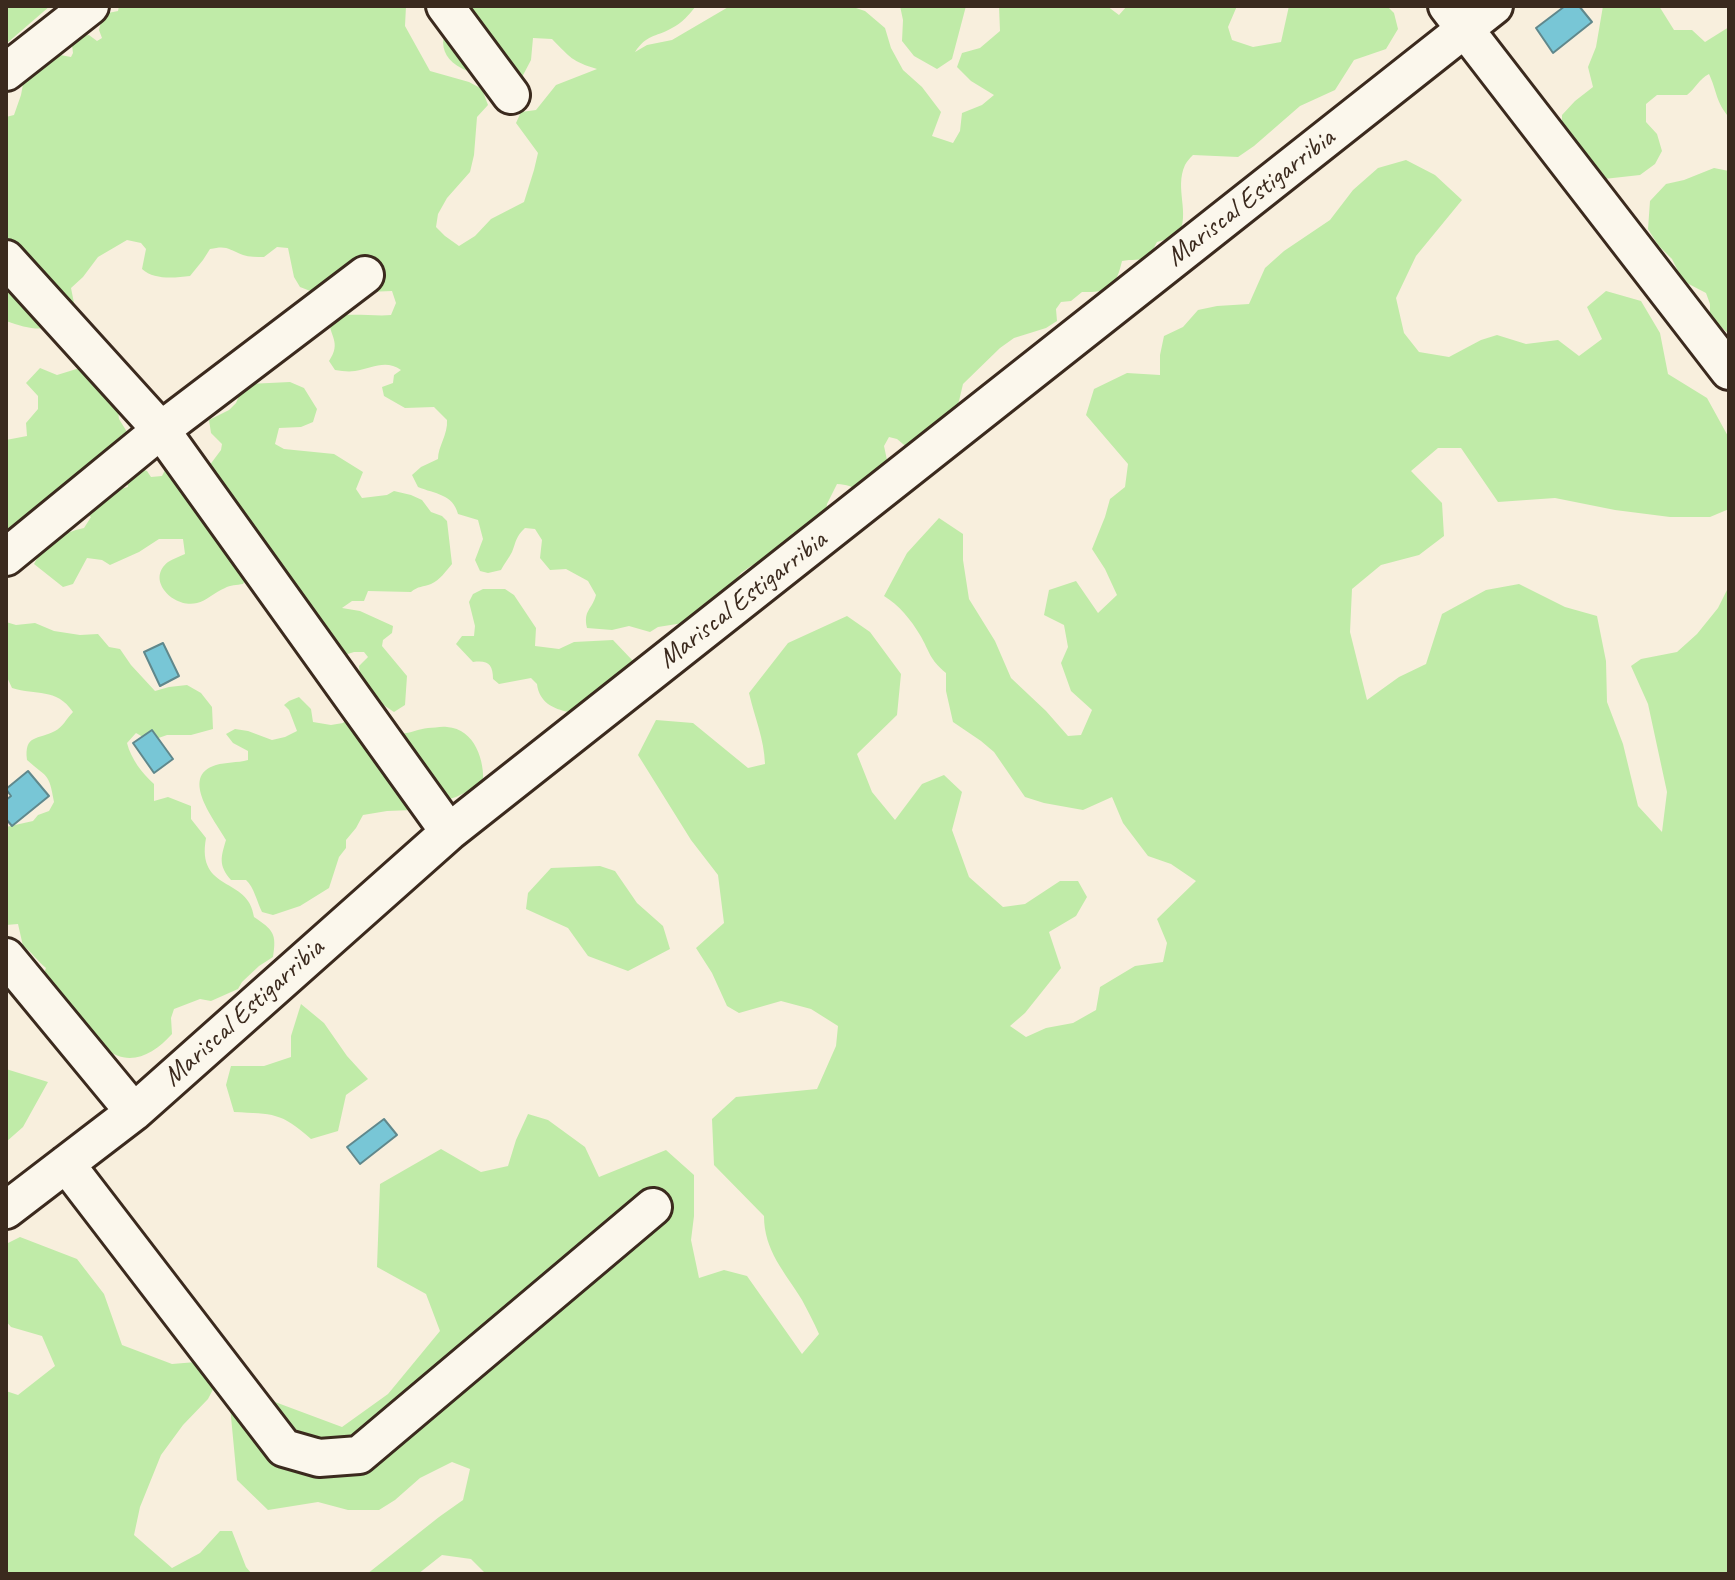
<!DOCTYPE html>
<style>
body{margin:0}
#map{position:relative;width:1735px;height:1580px;overflow:hidden;background:#f8efdd;font-family:Caveat,sans-serif}
canvas{display:block}
.frame{position:absolute;inset:0;border:8px solid #3b2a1e;pointer-events:none}
</style>
<div id="map">
<canvas width="1735" height="1580"></canvas>
<div class="frame"></div>
</div>
<script>
const c = document.querySelector('canvas').getContext('2d');
c.lineJoin = 'round';
function fill(path, color) {
  c.fillStyle = color;
  c.fill(path, 'evenodd');
}
function strokePath(path, color, width, dash) {
  c.strokeStyle = color;
  c.lineWidth = width;
  c.lineCap = dash ? 'butt' : 'round';
  c.setLineDash(dash || []);
  c.stroke(path);
}
function write(font, color, halo, rows, align = 'center') {
  c.font = font + ' Caveat,sans-serif';
  c.lineWidth = 8;
  c.setLineDash([]);
  c.textBaseline = 'middle';
  c.strokeStyle = halo;
  c.fillStyle = color;
  for (const [text, x, y, turn = 0] of rows) {
    c.save();
    c.translate(x, y);
    c.rotate((+turn || 0) * Math.PI / 180);
    c.textAlign = isNaN(turn) ? turn : align;
    if (halo) c.strokeText(text, 0, 0);
    c.fillText(text, 0, 0);
    c.restore();
  }
}
fill(new Path2D(`
 M6,6H50L6,44Z
 M119,6H406L405,26L430,71L469,82L482,89L488,105L477,117L474,155L470,172L447,198L438,214L436,227L445,236L459,246L475,236L491,219L524,202L534,170L538,153L516,123L521,112L536,110L556,85L597,69C571,61 571,58 552,39L533,38L531,60L521,79C507,77 489,79 476,74C435,61 437,38 457,6H696C689,15 682,23 672,28C654,38 647,34 635,52L647,45L672,40L730,6H850L865,11L885,28L891,48L903,70L922,87L941,112L932,136L953,143L960,131L962,113L982,105L994,95L971,81L957,67L962,53L980,48L1000,31L999,6H1107L1119,15L1127,6H1237L1228,27L1232,40L1253,47L1281,42L1289,6H1387L1394,13L1398,29L1386,49L1354,60L1335,90L1300,106L1254,146L1238,157L1193,155C1190,158 1187,161 1185,165C1174,189 1191,213 1178,236L1157,242L1149,257C1139,261 1132,259 1122,261C1116,287 1109,293 1082,292L1071,301L1061,302L1056,309L1057,321L1046,328L1014,338L1000,348L963,384L959,401L949,420L918,438L909,449L897,439L889,437L884,446L887,460L880,472L868,478V487C854,491 850,484 837,484L827,504L826,512L801,531L793,533L774,556L751,566L741,573L730,586L728,600L702,609L683,623L658,627L650,632L629,626L612,630L587,628C583,610 592,610 596,595L588,581L566,569L550,570L540,558L542,540L535,529L525,528C516,536 516,542 512,552C509,558 504,564 501,570L488,573L480,571L475,560L483,539L478,520L458,514C453,494 435,494 418,487L412,475L421,467L438,459C438,446 448,435 447,420L434,407L405,408L384,396L382,387L393,383L394,375L401,370C386,359 372,368 355,371C348,372 342,371 335,370L329,361C342,342 329,336 329,319C341,311 374,317 391,315L396,303L392,291L318,294L300,287L294,277L288,248L277,247L264,257C257,257 249,257 243,255C228,249 227,245 210,249L203,260L190,276C174,278 154,280 142,269L146,249L141,243L127,240L98,257L83,277L71,288L75,308C55,335 34,331 6,321V117L14,115L21,95L24,79L55,54L71,57L73,53L72,45L82,36L89,35L97,41L102,38L99,30L103,14L118,11Z
 M900,6H966L952,59L937,69L914,56L902,41L903,20Z
 M1603,6H1659L1674,30H1692L1705,42L1729,27V117C1716,103 1717,91 1709,74C1699,79 1696,88 1687,95H1657L1646,104V122L1657,134L1662,151L1655,164L1640,175L1604,179L1592,175L1562,131V115L1575,101L1593,87L1588,67L1596,47Z
 M1406,160L1435,175L1462,200L1416,256L1396,298L1404,333L1419,352L1449,357L1481,340L1497,335L1526,344L1558,340L1579,356L1602,339L1587,307L1606,291L1641,301L1660,333L1668,374L1707,398L1729,438V509L1710,517H1670L1615,510L1555,498L1498,502L1461,448H1438L1411,471L1442,503L1444,536L1419,555L1381,565L1352,589L1350,632L1367,700L1399,677L1426,664L1442,614L1486,590L1519,584L1565,607L1597,616L1606,661L1607,702L1623,744L1638,806L1662,832L1667,792L1648,704L1631,666L1641,659L1677,652L1697,634L1718,608L1729,586V1574H486L471,1559L442,1555L418,1574H367L439,1517L463,1500L470,1469L452,1462L420,1478L395,1500L379,1510H348L318,1502L268,1510L237,1480L230,1406L275,1402L342,1427L388,1394L440,1331L426,1294L377,1267L380,1184L441,1149L481,1172L508,1166L516,1140L528,1114L548,1120L585,1147L599,1177L666,1150L694,1175V1216L691,1240L699,1278L724,1270L747,1276L802,1354L819,1334C814,1323 808,1311 802,1300C785,1272 764,1251 764,1216L714,1165L712,1119L736,1097L817,1089L836,1046L838,1026L811,1009L781,1001L739,1013L727,1006L712,973L696,948L724,923L718,875L691,840L638,755L656,720L693,723L748,768L765,764C764,738 755,719 749,693L788,643L847,616L870,632L901,674L897,715L857,754L872,792L895,820L922,784L944,775L962,792L952,830L969,877L1003,907L1025,904L1060,881H1078L1087,897L1076,916L1049,932L1061,968L1025,1013L1010,1026L1026,1037L1046,1028L1073,1023L1096,1010L1100,987L1135,966L1163,962L1167,943L1157,919L1196,881L1171,864L1148,856L1123,823L1112,797L1083,810L1044,803L1025,797L994,752L981,741L953,722L946,691V673C929,659 930,652 920,635C911,620 899,605 884,596L907,553L939,518L963,534V560L969,599L995,641L1011,678L1046,711L1068,736L1081,735L1092,710L1071,691L1061,663L1068,647L1064,625L1044,615L1049,590L1076,581L1098,613L1117,595L1105,569L1092,549L1105,517L1110,499L1125,487L1128,464L1086,415L1094,389L1127,373L1160,375V355L1164,336L1183,327L1198,310L1217,306L1249,304L1265,268L1284,251L1330,220L1353,190L1378,168Z
 M1714,168L1729,171V334L1710,317V304L1706,293L1683,281L1672,259L1658,245L1648,229L1650,201L1666,184L1684,180Z
 M83,367L117,402L119,419L127,432L131,445L6,544V440L27,436L26,423L38,409V396L26,383L40,368L57,375Z
 M290,382L304,388L317,409L313,422L301,427L279,428L275,444L284,449L334,454L363,472L356,489L362,498L387,495L394,491L411,495L422,500L431,512L442,516L447,521L452,564C446,571 440,580 431,584C423,587 418,586 411,592L368,591L364,601H352L342,608L360,611L393,626L392,633L383,640L382,646L407,676L405,705L394,712L376,700L360,674L359,666L368,657L364,652H354L338,657L297,585C285,568 268,569 249,573L243,584C237,585 230,585 225,588C215,592 206,601 197,603C174,609 145,580 168,562C173,559 180,556 185,554L183,539H159L139,552L110,565L102,560L87,558L73,584L63,587L34,564C45,543 61,533 84,528L91,517L82,511L104,493L128,487L127,481L142,469L147,471L151,477L162,476L166,468L209,466L221,450L222,444L211,433L209,420L229,410L236,403L242,389L248,384Z
 M483,589H505L514,595L536,628L535,646L559,649L574,642L613,640L633,661L639,672L611,692L592,694L584,699L578,707L569,712C553,709 539,702 537,684L531,678L499,684L493,679C493,664 488,660 473,662L456,644L462,636H474L475,626L469,602L473,594Z
 M6,622L16,625L35,623L54,631L80,635L98,634L109,647L120,649L131,665L155,691L169,687L187,685L201,693L212,707L213,729L191,735H167L150,741L136,733L127,743C131,759 142,773 154,784V801L168,797L191,806V819L206,838C196,893 249,876 254,917C273,930 277,933 273,957L259,966L242,982L238,989L211,1001L200,999L174,1009L171,1018L172,1034C152,1056 128,1068 103,1047L40,983L46,968C37,961 32,952 23,946L18,924L6,925V827L33,821L38,815L49,811L54,802C49,772 47,778 27,760C24,734 38,740 55,731C62,728 67,718 73,712C56,687 36,696 12,688L6,675Z
 M299,697L311,709L313,722L331,725L343,723L350,715C365,721 381,729 397,733C408,735 417,729 428,728C434,728 441,726 447,727C475,729 485,761 483,784L456,797L413,810L387,811L363,815L356,828L346,840V848L339,857L329,888L300,906L273,915L262,912C257,902 254,887 246,880H231C218,865 221,857 226,840C216,822 178,776 216,765C226,762 237,763 248,760V751L233,743L226,734L235,729L248,731L272,740L285,737L297,731L289,710L284,705L289,701Z
 M600,866L615,871L637,903L663,926L670,949L628,971L588,956L568,928L526,909L528,893L551,868Z
 M301,1004L324,1023L347,1056L368,1079L346,1095L338,1131L311,1139C281,1112 273,1114 234,1112L226,1085L231,1066H264L291,1057V1036Z
 M6,1069L48,1082L23,1127L6,1142Z
 M20,1237L77,1259L104,1294L122,1345L172,1364L196,1362L223,1370L208,1399L183,1425L161,1455L140,1507L134,1535L172,1568L200,1553L220,1531H232L246,1567L252,1574H10L6,1569V1391L18,1395L55,1366L42,1336L11,1327L6,1321V1244Z`), '#c0eba8');
const water = new Path2D(`
 M1565,6H1579L1592,22L1553,53L1536,28Z
 M163,643L179,676L160,686L144,652Z
 M152,730L173,759L154,773L133,743Z
 M28,771L49,796L12,826L6,819V800L11,796L6,789Z
 M384,1119L397,1135L360,1164L347,1147Z`);
fill(water, '#78c6d6');
strokePath(water, '#60888c', 2);
const minor = new Path2D(`
 M445,6L511,95
 M1447,6L1729,371
 M6,72L90,6
 M6,259L161,430L449,832
 M6,557L161,430L365,275
 M6,957L134,1112
 M66,1164L284,1448L319,1458L359,1455L653,1207
 M6,1210L134,1112L449,832L1494,6`);
strokePath(minor, '#3b2a1e', 42);
strokePath(minor, '#fbf7ec', 36);
write('28px', '#3b2a1e', '#fbf7ec', [
 ["Mariscal Estigarribia",1251,198,-38],
 ["Mariscal Estigarribia",743,600,-38],
 ["Mariscal Estigarribia",244,1013,-42]
]);
</script>
